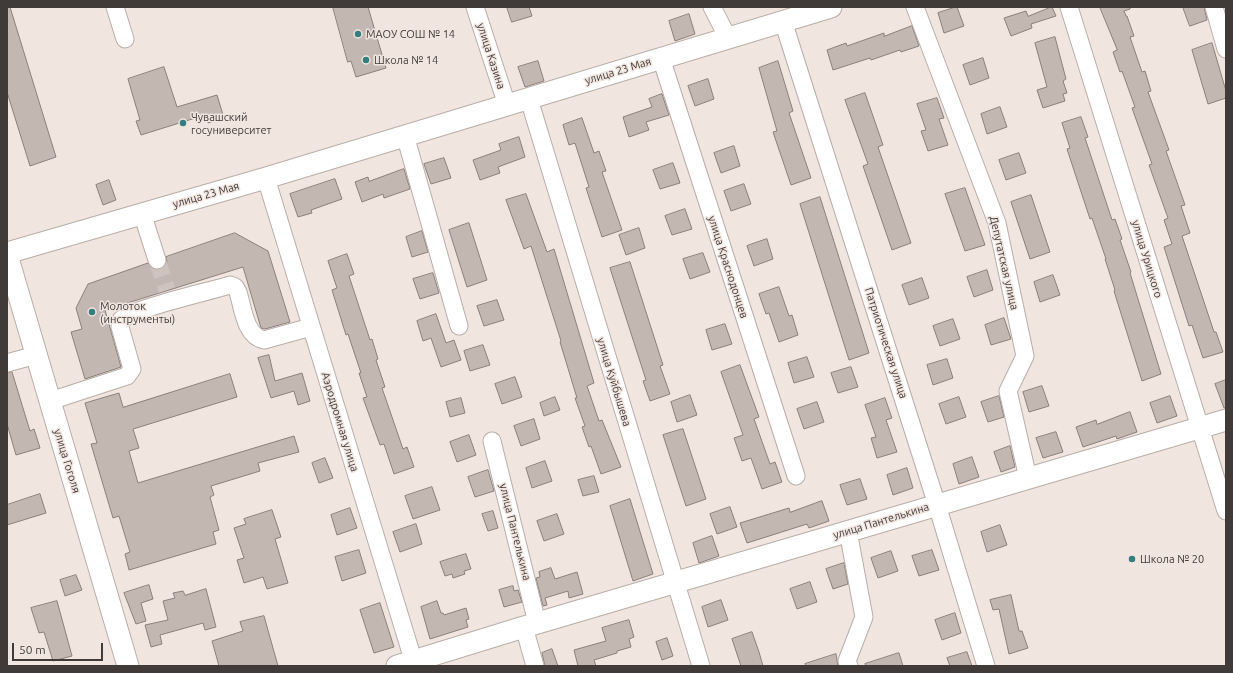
<!DOCTYPE html>
<meta charset="utf-8">
<style>
body{margin:0}
#map{position:relative;width:1233px;height:673px;overflow:hidden;background:#f1e5df;font-family:Ubuntu,sans-serif}
canvas{display:block}
.frame{position:absolute;inset:0;border:8px solid #403b39;pointer-events:none}
.scale{position:absolute;left:12px;top:643px;width:91px;height:18px;box-sizing:border-box;border:2px solid #403b39;border-top:0;padding-left:5px;font-size:12px;line-height:14px;white-space:nowrap;color:#403b39;-webkit-text-stroke:3px #f1e5df;paint-order:stroke}
</style>
<div id="map">
<canvas width="1233" height="673"></canvas>
<div class="frame"></div>
<div class="scale">50 m</div>
</div>
<script>
const c = document.querySelector('canvas').getContext('2d');
c.lineJoin = 'round';
function fill(path, color) {
  c.fillStyle = color;
  c.fill(path, 'evenodd');
}
function strokePath(path, color, width, dash) {
  c.strokeStyle = color;
  c.lineWidth = width;
  c.lineCap = dash ? 'butt' : 'round';
  c.setLineDash(dash || []);
  c.stroke(path);
}
function write(font, color, halo, rows, align = 'center') {
  c.font = font + ' Ubuntu,sans-serif';
  c.lineWidth = 3;
  c.setLineDash([]);
  c.textBaseline = 'middle';
  c.strokeStyle = halo;
  c.fillStyle = color;
  for (const [text, x, y, turn = 0] of rows) {
    c.save();
    c.translate(x, y);
    c.rotate((+turn || 0) * Math.PI / 180);
    c.textAlign = isNaN(turn) ? turn : align;
    if (halo) c.strokeText(text, 0, 0);
    c.fillText(text, 0, 0);
    c.restore();
  }
}
const building = new Path2D(`
 M7,7H10L56,157L30,166L7,92Z
 M333,7H368L386,68L356,77L351,61L348,62Z
 M507,7H529L532,16L512,22Z
 M957,7L964,26L944,33L938,13Z
 M1052,7L1056,16L1031,24L1032,28L1011,36L1004,18L1026,11L1028,16Z
 M1100,7H1130V9L1124,11L1126,16H1127L1134,36L1130,37L1142,72L1145,71L1151,91L1148,92L1169,150L1166,151L1185,205L1181,206L1190,233L1182,236L1214,332H1216L1223,352L1203,358L1192,325L1189,326L1164,247L1172,244L1164,220L1168,218L1149,165L1152,164L1132,108L1135,107L1122,71L1120,72L1113,52L1117,50Z
 M1183,7H1204L1207,20L1190,26Z
 M689,14L695,34L675,41L669,21Z
 M912,26L919,46L901,52L900,50L871,60L870,58L833,70L827,50L846,43L847,46L884,33V36Z
 M1055,37L1066,79L1063,81L1067,93L1063,94L1065,101L1043,108L1037,90L1047,87L1035,43Z
 M1212,43L1226,91V98L1208,104L1192,50Z
 M983,58L989,78L970,85L963,65Z
 M538,61L544,81L525,87L518,67Z
 M778,61L793,111L789,113L811,178L791,185L773,132L777,131L759,68Z
 M164,67L177,107L217,95L224,118L208,123L205,115L141,135L136,121L140,120L128,79Z
 M708,79L714,99L695,106L688,86Z
 M865,93L883,145L878,147L911,243L892,250L863,166L868,164L845,100Z
 M662,94L669,115L646,122L649,130L629,137L623,117L652,107L649,99Z
 M937,98L944,118L939,119L948,145L928,151L921,131L926,130L917,104Z
 M1000,107L1007,127L987,134L981,114Z
 M1081,117L1088,137L1085,138L1112,220L1115,219L1122,239L1120,240L1131,272L1130,273L1161,374L1142,381L1114,291L1115,290L1105,259H1106L1092,218L1090,219L1067,149L1070,148L1062,123Z
 M582,118L594,153L599,151L606,171L602,172L622,230L602,237L586,188L589,187L575,143L569,145L563,125Z
 M519,137L525,157L498,167L500,173L480,180L473,160L501,150L499,144Z
 M734,146L740,166L721,173L714,153Z
 M1019,153L1026,173L1006,180L999,160Z
 M444,158L451,178L431,184L424,164Z
 M673,163L680,183L660,189L653,170Z
 M404,169L410,189L384,198L383,194L362,202L355,182L368,177L369,181Z
 M335,179L342,199L311,210L312,213L298,217L290,194Z
 M109,180L116,200L103,205L96,185Z
 M744,184L751,204L731,211L724,191Z
 M965,188L985,245L965,251L945,194Z
 M526,194L547,252L554,249L594,383L587,386L599,421L602,420L621,467L601,474L591,446L589,447L582,427L585,426L575,398H577L560,342L561,341L531,246L524,249L506,200Z
 M1031,195L1050,252L1030,259L1011,202Z
 M820,197L869,353L849,360L800,204Z
 M685,209L692,229L672,235L665,216Z
 M469,223L487,280L467,287L449,230Z
 M639,228L645,248L626,255L619,235Z
 M422,231L428,252L412,257L406,237Z
 M235,233L268,251L290,322L265,329L261,328L243,267L105,310L121,367L85,379L71,332L82,329L76,308L88,284L148,263L154,270L160,269L167,262L166,257Z
 M767,239L773,259L754,266L747,246Z
 M703,253L710,272L690,279L683,259Z
 M347,254L354,274L349,276L370,340L372,339L378,359L376,360L385,387L382,388L403,449L407,447L414,467L394,474L384,444L380,445L363,398L367,397L359,373H361L348,334L346,335L332,290L337,288L328,261Z
 M630,262L663,365L660,366L670,394L650,401L643,381L646,380L610,268Z
 M987,270L993,290L974,297L967,277Z
 M433,273L439,293L420,299L413,279Z
 M1053,275L1060,295L1040,302L1034,282Z
 M922,278L929,298L909,305L902,285Z
 M779,287L789,316L792,315L798,335L779,342L769,313L766,314L759,294Z
 M497,300L504,320L484,326L477,306Z
 M436,314L446,343L454,340L461,360L441,367L431,338L423,341L417,321Z
 M1004,318L1011,339L991,345L985,325Z
 M953,319L960,339L940,346L933,326Z
 M725,324L732,344L712,350L706,330Z
 M483,345L490,365L470,371L464,351Z
 M269,355L275,381L302,373L310,401L298,405L294,391L271,398L258,358Z
 M807,357L814,377L794,383L788,363Z
 M947,359L953,378L933,385L927,365Z
 M740,365L759,417L754,419L770,464L775,462L782,482L762,489L751,458L742,461L734,438L743,435L721,372Z
 M851,367L858,387L838,393L831,373Z
 M12,372L30,431L34,429L40,448L16,455L7,424V373Z
 M230,374L237,397L133,429L139,448L129,451L138,483L294,436L299,452L258,463L260,471L211,486L214,495L210,497L219,530L213,532L216,544L129,570L125,554L130,552L119,516L113,518L91,444L97,443L85,403L119,393L123,407Z
 M515,377L522,397L502,404L495,384Z
 M1226,380V408H1224L1215,384Z
 M1042,386L1049,406L1029,412L1023,392Z
 M690,395L697,415L677,422L671,402Z
 M999,396L1004,417L988,422L981,402Z
 M1170,396L1177,416L1157,423L1150,403Z
 M555,397L560,410L544,416L540,403Z
 M959,397L966,417L946,424L939,404Z
 M461,398L465,413L450,417L446,402Z
 M885,398L892,418L886,420L897,452L877,458L871,438L876,437L865,405Z
 M817,402L824,422L804,429L797,409Z
 M1130,412L1137,432L1117,439L1116,436L1083,447L1076,427L1096,420L1097,424Z
 M534,419L540,439L521,446L514,426Z
 M683,429L706,499L686,506L663,435Z
 M1056,432L1063,452L1043,458L1036,438Z
 M469,435L476,455L457,462L450,442Z
 M1010,446L1015,467L1001,472L994,452Z
 M972,457L979,477L959,484L953,464Z
 M325,458L333,478L319,483L312,463Z
 M545,461L552,481L532,488L526,468Z
 M907,468L913,488L893,495L887,475Z
 M488,470L494,491L475,497L468,477Z
 M594,476L599,492L583,496L578,480Z
 M860,479L867,499L847,505L840,485Z
 M432,487L440,510L413,519L405,496Z
 M40,494L46,513L7,525V505Z
 M630,499L653,574L633,581L610,506Z
 M822,501L829,521L809,528L807,524L747,543L740,523L789,508L790,512Z
 M730,507L737,527L717,534L710,514Z
 M350,508L357,528L337,535L331,515Z
 M272,510L281,537L275,539L288,583L267,589L263,577L244,583L237,560L244,558L234,528L246,524L244,519Z
 M493,511L498,528L488,531L482,514Z
 M557,514L564,534L544,541L537,521Z
 M416,524L422,544L400,552L393,532Z
 M1000,525L1007,545L987,552L981,532Z
 M712,536L719,556L699,563L693,543Z
 M359,550L366,573L342,581L335,557Z
 M932,550L939,570L919,576L912,556Z
 M891,551L898,571L878,578L871,558Z
 M466,554L471,569L464,571L465,574L453,578L452,574L445,576L440,562Z
 M844,563L848,584L833,589L826,569Z
 M551,568L555,579L577,572L583,594L569,598L568,591L545,598L547,605L543,606L536,578L540,577L539,572Z
 M76,575L82,590L65,596L60,580Z
 M810,582L817,602L797,609L790,589Z
 M149,585L153,599L141,603L146,621L136,624L124,593Z
 M513,586L514,591L518,590L522,602L504,607L499,590Z
 M206,589L216,627L205,630L203,623L160,635L162,644L151,647L145,625L168,620L163,601L175,598L173,593L183,591L185,595Z
 M1011,595L1019,631H1022L1028,648L1009,654L999,609L993,610L990,600Z
 M721,600L728,620L708,627L702,607Z
 M57,601L72,656L53,661L44,632L39,633L31,608Z
 M437,601L441,613H443L444,615L466,608L469,619L466,620L468,627L430,639L421,607Z
 M380,603L394,647L374,653L360,610Z
 M955,613L961,633L942,640L935,620Z
 M264,616L278,666H219L212,641L243,631L240,622Z
 M629,620L634,637L629,639L631,647L617,651V653L594,660L596,666H578L574,650L606,641L602,628Z
 M752,632L759,652L763,666H741L732,639Z
 M667,638L673,656L662,660L656,642Z
 M552,649L558,666H545L542,653Z
 M967,652L972,666H950L947,658Z
 M899,653L903,666H866L865,664Z
 M836,654L838,666H806L805,664Z`);
fill(building, '#c3b7b2');
strokePath(building, '#8a807b', 1);
strokePath(new Path2D(`
 M157,260L167,290`), '#cec3be', 17, [17, 8]);
const minor = new Path2D(`
 M115,7L125,39
 M475,7L507,105
 M712,7L728,38
 M915,7L997,223L1025,356L1008,391L1028,478
 M1069,7L1226,511
 M1214,7L1226,49
 M783,21L937,505L986,666
 M661,58L796,476
 M529,99L701,666
 M405,135L459,326
 M266,178L415,666
 M142,213L157,260
 M7,363L36,355
 M50,401L127,376L132,369L120,327L121,320C131,309 211,291 230,285L235,287L238,292C243,308 245,336 264,340L311,327
 M492,441L537,623
 M848,531L864,617L847,661L849,666
 M524,627L535,666`);
const major = new Path2D(`
 M7,253L266,178L831,7
 M7,255L128,666
 M397,666L524,627L1226,420`);
strokePath(minor, '#b9ada8', 19);
strokePath(major, '#b9ada8', 23);
strokePath(minor, '#fff', 17);
strokePath(major, '#fff', 21);
for (const [x, y, r, color] of [
 [358,34,4,"#357e7f"],
 [366,60,4,"#357e7f"],
 [183,123,4,"#357e7f"],
 [92,312,4,"#357e7f"],
 [1132,559,4,"#357e7f"]
]) {
  const dot = new Path2D();
  dot.arc(x, y, r, 0, 2 * Math.PI);
  c.fillStyle = color;
  c.fill(dot);
  strokePath(dot, '#f1e5df', 1.5);
}
write('11px', '#403b39', '#f1e5df', [
 ["МАОУ СОШ № 14",366,34],
 ["Школа № 14",374,60],
 ["Чувашский",191,117],
 ["госуниверситет",191,130],
 ["Молоток",100,306],
 ["(инструменты)",100,319],
 ["Школа № 20",1140,559]
], 'left');
write('11px', '#403b39', '#f1e5df', [
 ["улица Казина",491,56,72],
 ["улица 23 Мая",618,71,-17],
 ["улица 23 Мая",206,195,-16],
 ["улица Урицкого",1147,259,73],
 ["Депутатская улица",1004,263,77],
 ["улица Краснодонцев",728,267,72],
 ["Патриотическая улица",886,343,72],
 ["улица Куйбышева",614,382,73],
 ["Аэродромная улица",340,422,73],
 ["улица Гоголя",67,461,73],
 ["улица Пантелькина",881,521,-17],
 ["улица Пантелькина",515,532,76]
]);
</script>
